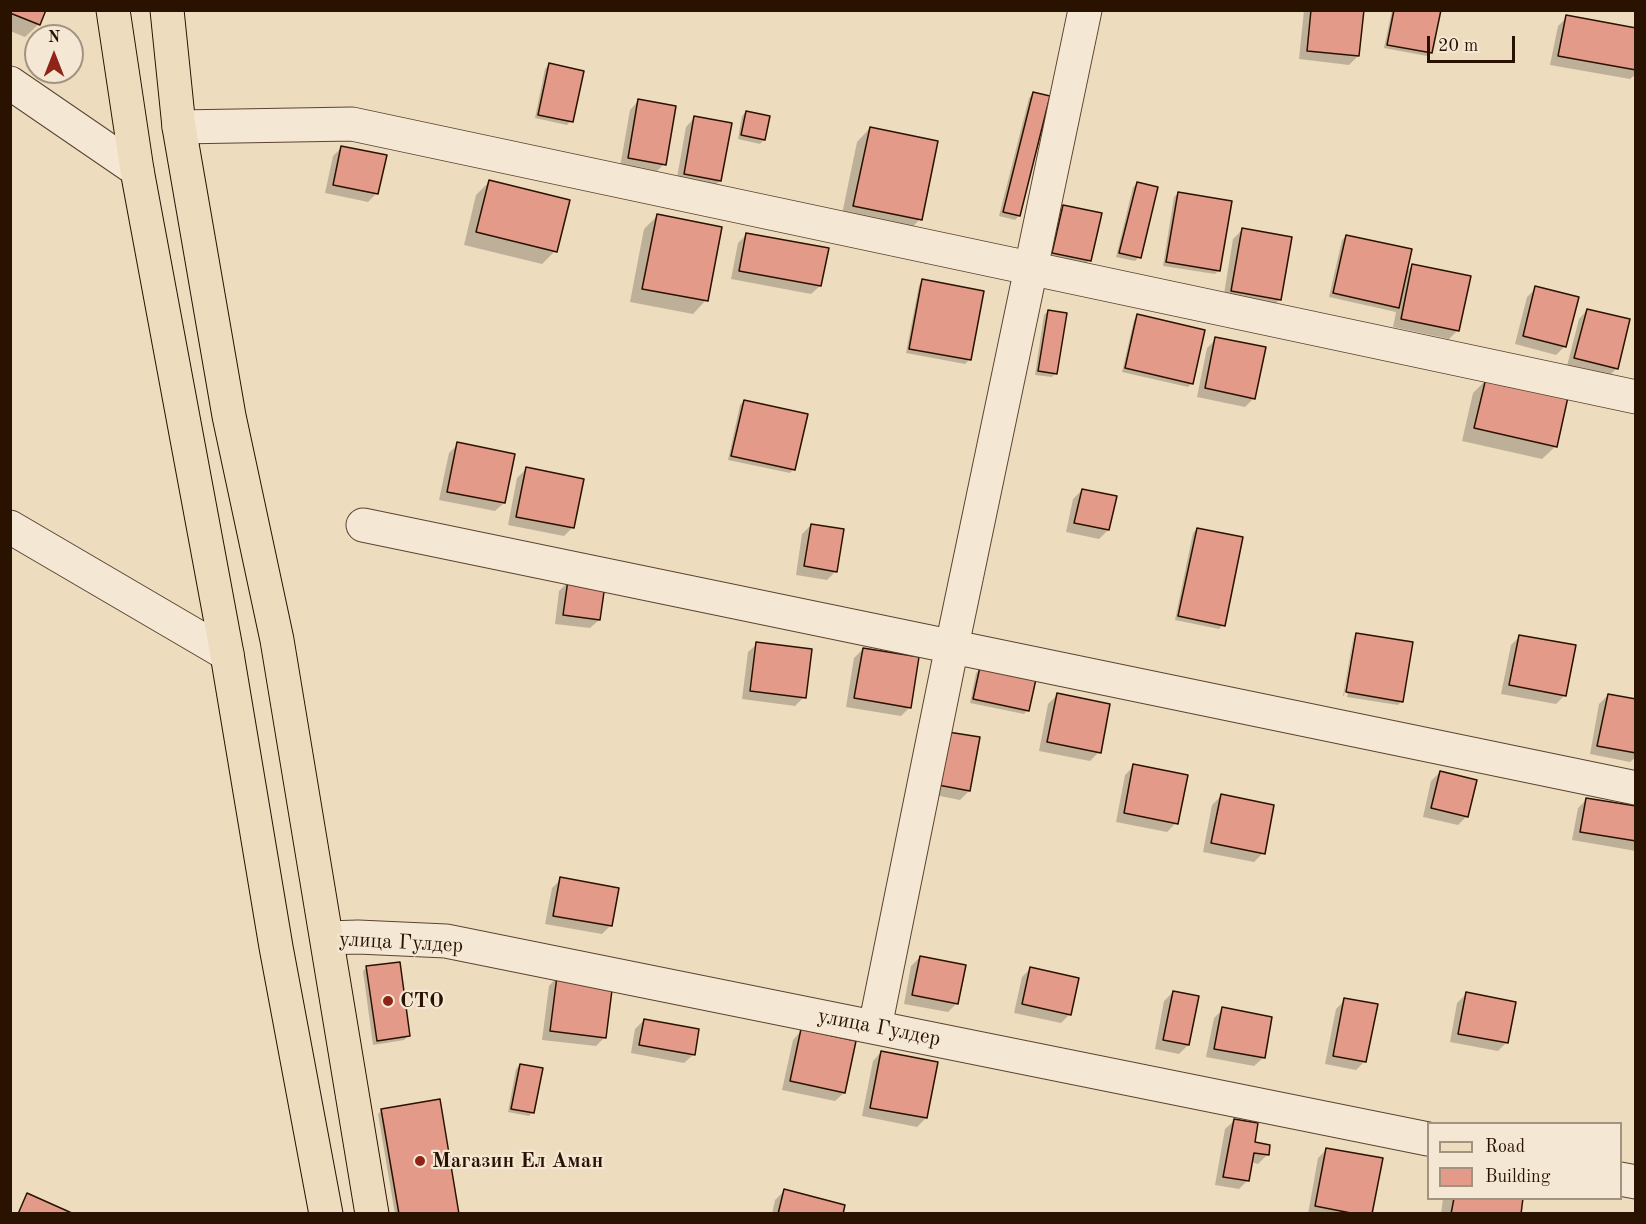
<!DOCTYPE html>
<meta charset="utf-8">
<style>
body{margin:0}
#map{position:relative;width:1646px;height:1224px;overflow:hidden;background:#eedcbf;font-family:"Old Standard TT",serif}
canvas{display:block}
.frame{position:absolute;inset:0;border:12px solid #2a1200;pointer-events:none}
.legend{position:absolute;left:1427px;top:1122px;width:195px;height:78px;box-sizing:border-box;background:#f4e8d5;border:2px solid #a39280;margin:0;padding:8px 10px;list-style:none;font-size:18px;color:#2a1200}
.legend li{display:flex;align-items:center;gap:12px;height:30px}
.legend b{width:30px;border:2px solid #a39280}
.north{position:absolute;left:24px;top:24px;width:60px;height:60px;box-sizing:border-box;background:#f4e8d5;border:2px solid #a39280;border-radius:50%;rotate:0deg;font-size:16px;font-weight:700;line-height:24px;text-align:center;color:#2a1200}
.north::after{content:'';display:block;margin:auto;width:21px;height:27px;background:#8f2418;clip-path:polygon(50% 0,100% 100%,50% 72%,0 100%)}
.scale{position:absolute;left:1427px;top:36px;width:88px;height:27px;box-sizing:border-box;border:3px solid #2a1200;border-top:0;padding-left:8px;font-size:18px;line-height:21px;white-space:nowrap;color:#2a1200;-webkit-text-stroke:4px #f4e8d5;paint-order:stroke}
</style>
<div id="map">
<canvas width="1646" height="1224"></canvas>
<div class="frame"></div>
<ul class="legend">
<li><b style="height:8px;background:#eedcbf"></b>Road</li>
<li><b style="height:16px;background:#e49a88"></b>Building</li>
</ul>
<div class="north">N</div>
<div class="scale">20 m</div>
</div>
<script>
const c = document.querySelector('canvas').getContext('2d');
c.lineJoin = 'round';
function fill(path, color) {
  c.fillStyle = color;
  c.fill(path, 'evenodd');
}
function strokePath(path, color, width, dash) {
  c.strokeStyle = color;
  c.lineWidth = width;
  c.lineCap = dash ? 'butt' : 'round';
  c.setLineDash(dash || []);
  c.stroke(path);
}
function write(font, color, halo, rows, align = 'center') {
  c.font = font + ' "Old Standard TT",serif';
  c.lineWidth = 4.5;
  c.setLineDash([]);
  c.textBaseline = 'middle';
  c.strokeStyle = halo;
  c.fillStyle = color;
  for (const [text, x, y, turn = 0] of rows) {
    c.save();
    c.translate(x, y);
    c.rotate((+turn || 0) * Math.PI / 180);
    c.textAlign = isNaN(turn) ? turn : align;
    if (halo) c.strokeText(text, 0, 0);
    c.fillText(text, 0, 0);
    c.restore();
  }
}
fill(new Path2D(`
 M10,10L39,24L25,37L10,31Z
 M1304,10H1363L1358,56L1349,65L1299,59Z
 M1392,10H1439L1431,52L1427,56L1384,48Z
 M1567,17L1636,30V74L1630,79L1550,65L1558,26Z
 M549,65L571,121L567,125L535,118L545,69Z
 M1033,94L1019,216L1015,220L999,216L1029,98Z
 M638,101L664,164L655,173L620,167L630,110Z
 M746,112L764,140L760,144L738,139L742,116Z
 M694,118L720,181L711,189L676,183L686,127Z
 M870,128L920,219L907,233L841,219L857,142Z
 M342,147L377,193L368,202L325,193L333,156Z
 M490,181L555,251L542,264L464,245L476,195Z
 M1138,183L1139,257L1135,261L1116,257L1133,187Z
 M1179,193L1219,270L1215,274L1163,266L1174,197Z
 M1063,207L1090,260L1081,269L1044,261L1054,215Z
 M657,216L706,300L693,314L630,302L644,229Z
 M1242,230L1280,299L1271,308L1223,300L1233,239Z
 M747,234L820,286L811,294L731,279L738,243Z
 M1346,236L1406,272L1413,265L1458,330L1449,339L1393,327L1396,312L1329,297L1342,240Z
 M923,281L969,360L965,364L906,353L919,285Z
 M1536,288L1565,346L1556,355L1515,344L1527,297Z
 M1587,310L1617,368L1608,377L1567,366L1579,319Z
 M1048,311L1056,373L1052,377L1035,375L1044,315Z
 M1138,316L1192,383L1188,387L1122,372L1134,320Z
 M1216,339L1254,398L1245,407L1197,397L1207,348Z
 M1486,380L1556,446L1542,459L1462,441L1473,393Z
 M744,401L794,469L790,473L728,460L740,405Z
 M458,444L504,503L495,511L439,500L449,453Z
 M526,469L573,527L564,536L508,525L517,478Z
 M1082,490L1108,530L1099,539L1066,532L1073,499Z
 M811,525L836,571L827,580L796,575L802,534Z
 M1197,529L1223,625L1219,629L1175,620L1193,533Z
 M568,582L599,620L590,628L555,624L559,591Z
 M1357,635L1402,701L1398,705L1347,697L1357,637H1354Z
 M1520,636L1565,695L1556,704L1501,694L1511,645Z
 M1354,637L1344,696H1343L1353,639Z
 M757,644L804,697L795,706L742,699L748,652Z
 M863,649L910,707L901,716L846,707L854,658Z
 M980,669L1028,710L1024,714L970,703L976,673Z
 M1057,695L1099,752L1090,761L1039,751L1048,704Z
 M1608,695L1636,701V757L1630,762L1590,754L1599,704Z
 M939,742L969,791L960,800L930,794Z
 M1134,766L1176,823L1167,832L1116,822L1125,775Z
 M1440,772L1467,816L1458,825L1423,817L1431,781Z
 M1221,796L1263,853L1254,862L1203,852L1212,805Z
 M1587,799L1636,808V851L1572,840L1578,808Z
 M561,879L611,925L602,934L545,924L552,888Z
 M920,957L957,1003L948,1012L904,1004L911,966Z
 M367,967L408,1036L404,1040L373,1045L363,971Z
 M1030,969L1070,1014L1061,1023L1014,1013L1022,977Z
 M557,977L605,1037L596,1046L542,1040L549,986Z
 M1173,992L1188,1045L1179,1054L1155,1049L1164,1001Z
 M1466,994L1507,1042L1498,1051L1450,1042L1457,1003Z
 M1345,1000L1365,1061L1356,1070L1325,1064L1336,1009Z
 M1223,1009L1263,1058L1254,1066L1206,1057L1214,1018Z
 M644,1020L693,1055L684,1063L631,1053L635,1029Z
 M801,1031L844,1093L835,1101L782,1090L793,1040Z
 M881,1052L926,1118L917,1127L862,1116L873,1061Z
 M520,1065L533,1112L529,1116L508,1112L516,1069Z
 M382,1110L457,1214H395L378,1114Z
 M1234,1121L1253,1143L1267,1155L1258,1164L1251,1162L1248,1180L1239,1189L1215,1185L1225,1129Z
 M1327,1149L1371,1214H1308L1318,1158Z
 M784,1191L842,1214H772L775,1200Z
 M1443,1198H1522L1519,1214H1441Z`), '#0003');
const building = new Path2D(`
 M10,10H46L40,25L10,13Z
 M1311,10H1364L1359,56L1307,51Z
 M1394,10H1441L1432,53L1387,45Z
 M1566,15L1636,28V70L1558,56Z
 M549,63L584,71L573,122L538,115Z
 M1033,92L1050,96L1020,216L1003,212Z
 M638,99L676,106L666,165L628,158Z
 M746,111L770,116L765,140L741,135Z
 M694,116L732,123L721,181L684,174Z
 M870,127L938,141L922,220L853,206Z
 M341,146L387,155L378,194L333,185Z
 M489,180L570,200L557,252L476,232Z
 M1137,182L1158,187L1141,258L1119,253Z
 M1178,192L1232,201L1220,271L1166,262Z
 M1063,205L1102,213L1091,261L1052,253Z
 M657,214L722,227L708,301L642,289Z
 M1242,228L1292,237L1281,300L1231,291Z
 M746,233L829,248L821,286L739,271Z
 M1346,235L1412,249L1399,308L1333,293Z
 M1412,264L1471,276L1459,331L1401,319Z
 M922,279L984,291L971,360L909,349Z
 M1535,286L1579,297L1566,347L1523,336Z
 M1587,309L1630,319L1618,369L1574,358Z
 M1048,310L1067,313L1057,374L1038,371Z
 M1137,314L1205,330L1193,384L1125,368Z
 M1215,337L1266,347L1255,399L1205,388Z
 M1486,378L1568,397L1557,447L1474,428Z
 M744,400L808,414L795,470L731,456Z
 M457,442L515,454L505,503L447,492Z
 M526,467L584,479L574,528L516,517Z
 M1082,489L1117,496L1109,530L1074,523Z
 M811,524L844,529L837,572L804,566Z
 M1197,528L1243,537L1225,626L1178,616Z
 M568,580L605,585L600,620L563,615Z
 M1356,633L1413,642L1403,702L1346,692Z
 M1519,635L1576,645L1566,696L1509,685Z
 M756,642L812,649L806,698L750,691Z
 M863,648L919,657L911,708L854,698Z
 M980,667L1036,679L1029,711L973,699Z
 M1057,693L1110,704L1101,753L1047,742Z
 M1608,694L1636,699V753L1597,746Z
 M948,732L980,737L970,791L938,785Z
 M1133,764L1188,775L1178,824L1124,813Z
 M1440,771L1477,780L1468,817L1431,808Z
 M1221,794L1274,805L1265,854L1211,843Z
 M1586,798L1636,806V841L1580,832Z
 M560,877L619,888L612,926L553,916Z
 M920,956L966,965L958,1004L912,995Z
 M400,962L410,1036L377,1041L366,966Z
 M1030,967L1079,978L1071,1015L1022,1004Z
 M557,976L613,982L606,1038L550,1031Z
 M1173,991L1199,996L1189,1045L1163,1040Z
 M1466,992L1516,1002L1508,1043L1458,1034Z
 M1344,998L1378,1004L1366,1062L1333,1056Z
 M1222,1007L1272,1017L1265,1058L1214,1049Z
 M644,1019L699,1029L695,1055L639,1045Z
 M801,1029L856,1041L845,1093L790,1081Z
 M881,1051L938,1062L927,1118L870,1108Z
 M520,1064L543,1068L534,1113L511,1109Z
 M440,1099L459,1214H399L381,1109Z
 M1234,1119L1258,1123L1255,1142L1270,1145L1269,1155L1254,1153L1249,1181L1223,1177Z
 M1326,1148L1383,1158L1372,1214H1356L1315,1206Z
 M784,1189L845,1205L843,1214H778Z
 M27,1193L74,1214H18Z
 M1454,1198H1523L1521,1214H1451Z`);
fill(building, '#e49a88');
strokePath(building, '#2a1200', 1.5);
const minor = new Path2D(`
 M10,83L137,170
 M179,127L352,124L1636,397
 M363,525L1636,788
 M10,527L227,654
 M327,938L358,937L446,941L1428,1139
 M875,1027L952,646L1085,10
 M1620,1179L1636,1182`);
const major = new Path2D(`
 M113,10L137,170L227,654L276,947L326,1214
 M167,10L179,127L229,416L277,640L372,1214`);
strokePath(minor, '#5b4430', 35);
strokePath(major, '#2a1200', 35);
strokePath(minor, '#f4e8d5', 33);
strokePath(major, '#eedcbf', 33);
for (const [x, y, r, color] of [
 [388,1001,6,"#8f2418"],
 [420,1161,6,"#8f2418"]
]) {
  const dot = new Path2D();
  dot.arc(x, y, r, 0, 2 * Math.PI);
  c.fillStyle = color;
  c.fill(dot);
  strokePath(dot, '#f4e8d5', 2);
}
write('21px', '#2a1200', '#f4e8d5', [
 ["улица Гулдер",401,943,3],
 ["улица Гулдер",879,1028,11]
]);
write('bold 21px', '#2a1200', '#f4e8d5', [
 ["СТО",400,1001],
 ["Магазин Ел Аман",432,1161]
], 'left');
</script>
